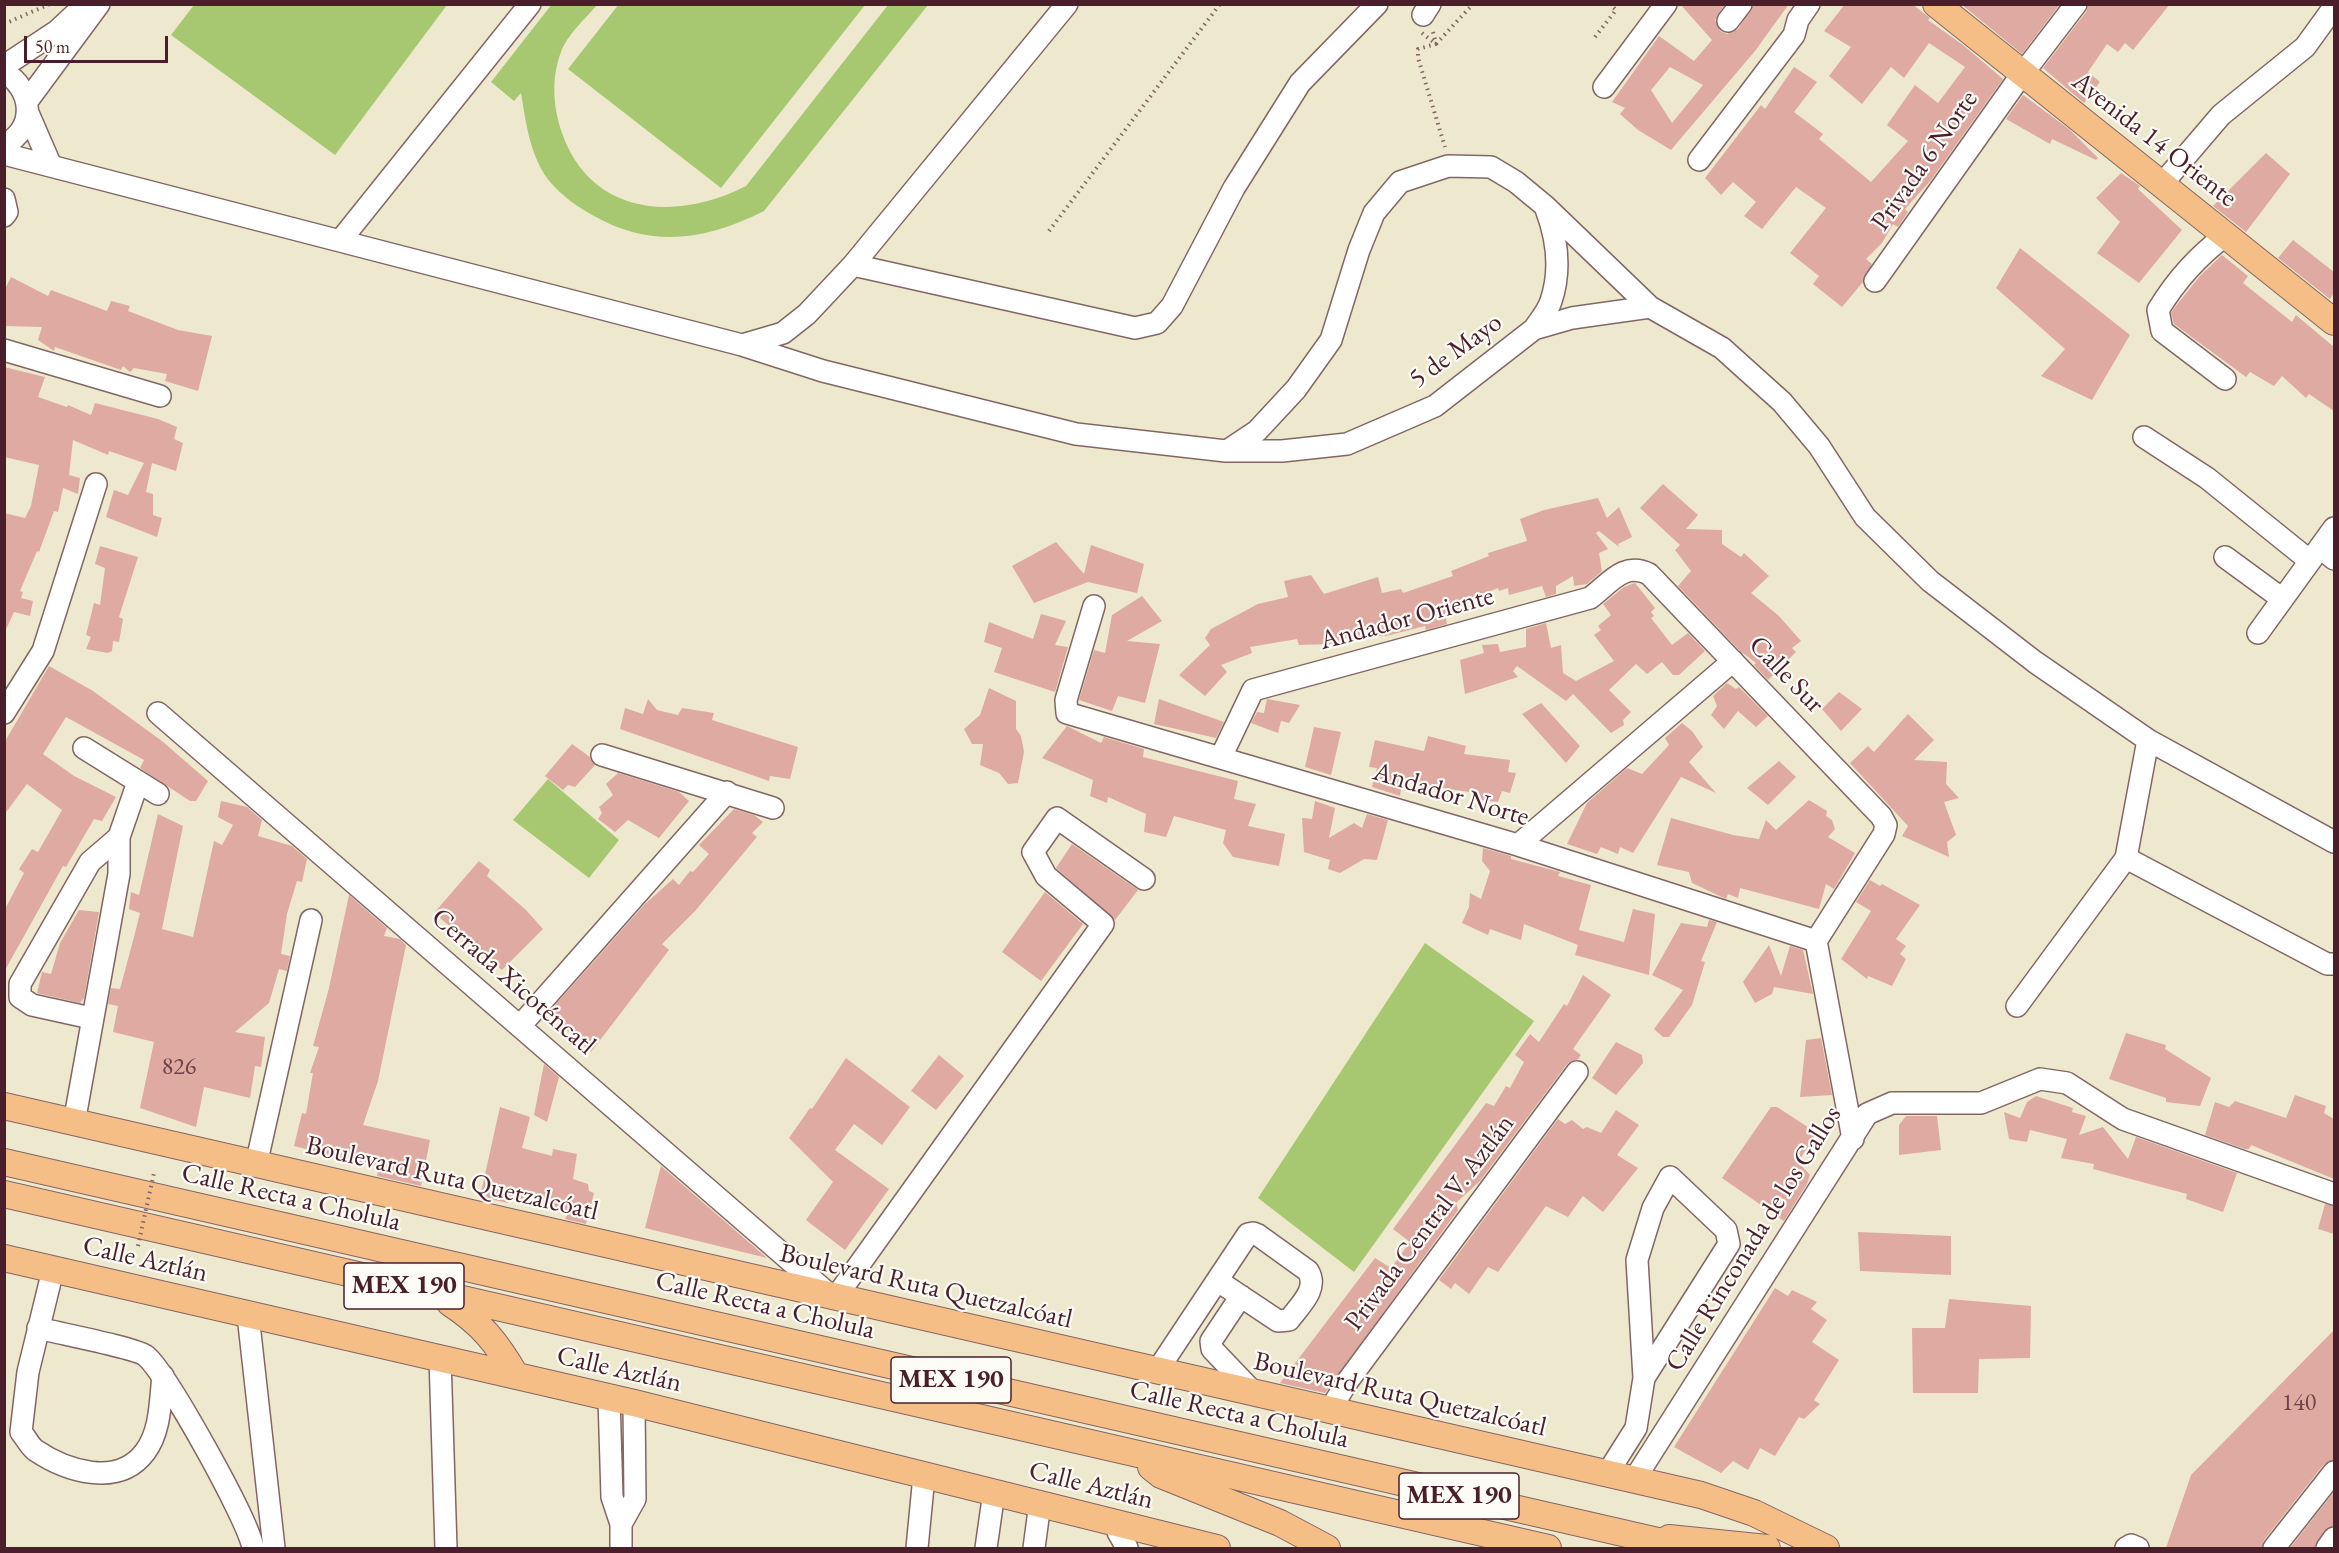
<!DOCTYPE html>
<meta charset="utf-8">
<style>
body{margin:0}
#map{position:relative;width:2339px;height:1553px;overflow:hidden;background:#eee9ce;font-family:"EB Garamond",serif}
canvas{display:block}
.frame{position:absolute;inset:0;border:6px solid #4a1f2b;pointer-events:none}
.scale{position:absolute;left:24px;top:36px;width:144px;height:27px;box-sizing:border-box;border:3px solid #4a1f2b;border-top:0;padding-left:8px;font-size:18px;line-height:21px;white-space:nowrap;color:#4a1f2b;-webkit-text-stroke:4px #fdfcf7;paint-order:stroke}
</style>
<div id="map">
<canvas width="2339" height="1553"></canvas>
<div class="frame"></div>
<div class="scale">50 m</div>
</div>
<script>
const c = document.querySelector('canvas').getContext('2d');
c.lineJoin = 'round';
function fill(path, color) {
  c.fillStyle = color;
  c.fill(path, 'evenodd');
}
function strokePath(path, color, width, dash) {
  c.strokeStyle = color;
  c.lineWidth = width;
  c.lineCap = dash ? 'butt' : 'round';
  c.setLineDash(dash || []);
  c.stroke(path);
}
function write(font, color, halo, rows, align = 'center') {
  c.font = font + ' "EB Garamond",serif';
  c.lineWidth = 4.5;
  c.setLineDash([]);
  c.textBaseline = 'middle';
  c.strokeStyle = halo;
  c.fillStyle = color;
  for (const [text, x, y, turn = 0] of rows) {
    c.save();
    c.translate(x, y);
    c.rotate((+turn || 0) * Math.PI / 180);
    c.textAlign = isNaN(turn) ? turn : align;
    if (halo) c.strokeText(text, 0, 0);
    c.fillText(text, 0, 0);
    c.restore();
  }
}
fill(new Path2D(`
 M552,4L597,5C586,18 567,35 561,52C551,78 553,107 562,133C591,216 676,222 746,186L888,5H928L764,211C707,240 652,249 594,216C579,208 562,196 551,183C530,158 526,123 521,93L514,101L491,82Z
 M619,4H865V5L721,188L568,69Z
 M194,5V4L447,5L335,155L171,35Z
 M548,779L619,840L589,878L513,820Z
 M1425,943L1534,1021L1354,1272L1258,1198Z`), '#a7c870');
fill(new Path2D(`
 M1680,4H1725L1715,20L1720,31L1727,34L1738,29L1754,4H1789L1755,51L1671,150L1638,130L1620,114L1625,108L1612,102L1659,36L1694,61L1712,40ZM1670,67L1703,85L1672,123L1651,90Z
 M1845,4H1912L1930,18L1928,20L1963,45L2003,79L1931,180L1905,209L1908,212L1898,227L1893,224L1882,243L1866,259L1872,264L1863,282L1842,307L1813,284L1819,276L1790,253L1826,208L1796,187L1762,229L1744,216L1756,202L1733,182L1721,195L1705,178L1761,105L1765,109L1794,67L1817,82L1794,112L1823,134L1819,139L1871,182L1908,141L1887,125L1915,85L1938,103L1965,67L1929,43L1904,78L1891,67L1862,104L1829,76L1851,47L1824,31Z
 M1961,4H2060L2022,54Z
 M2089,4H2170L2133,50L2125,43L2118,52L2107,44L2088,72L2100,82L2084,103L2043,68L2086,12Z
 M2023,95L2069,129L2098,158L2096,160L2052,139L2050,144L2006,119Z
 M2266,153L2290,174L2246,232L2213,206Z
 M2121,173L2140,186L2138,189L2182,230L2139,283L2097,253L2120,222L2096,198Z
 M2293,240L2334,272V293L2330,299L2278,258Z
 M2020,248L2130,335L2092,400L2041,376L2065,349L1996,288Z
 M2222,255L2248,276L2243,283L2292,322L2296,315L2334,347V411L2309,394L2306,398L2282,376L2274,386L2250,372L2246,377L2174,324L2171,313L2175,307L2200,276Z
 M11,277L48,296L51,290L107,311L111,301L130,306L128,311L178,330L212,336L198,391L165,381L167,374L134,368L130,372L123,366L121,370L55,347L54,351L38,340L42,327L4,326V291Z
 M4,367L45,377L38,397L67,407L68,405L91,415L95,403L158,419L177,427L174,439L183,443L176,471L152,463L146,492L153,494V515L162,518L157,537L106,517L114,490L128,495L144,463L109,451L108,455L73,440L69,475L80,478L78,494L63,488L58,512L54,511L39,552L37,551L20,591L23,592L21,598L33,601L30,616L14,612L4,634V513L25,518L31,506L39,465L4,457Z
 M1663,484L1698,515L1686,529L1722,530V544L1741,557L1744,553L1769,576L1751,593L1779,616L1801,641L1792,648L1796,652L1768,680L1754,665L1756,663L1739,650L1678,586L1691,571L1675,550L1680,545L1640,508Z
 M1598,498L1607,518L1619,507L1632,537L1618,544L1619,547L1599,531L1596,533L1608,549L1599,553L1602,571L1587,584L1574,586L1573,576L1556,586V594L1546,597L1542,586L1509,595L1508,588L1499,591L1498,588L1458,604L1459,609L1445,613L1447,624L1426,630L1425,626L1386,636L1349,637L1330,644L1299,645L1297,639L1250,647L1252,653L1221,665L1227,672L1205,696L1179,675L1210,645L1205,638L1211,629L1258,604L1288,597L1284,581L1311,575L1324,594L1378,577L1382,593L1401,589L1403,593L1453,576L1451,571L1489,556L1488,553L1527,541L1520,519L1544,510Z
 M1056,542L1084,574L1091,545L1144,564L1137,593L1088,582L1034,603L1012,566Z
 M100,546L138,557L119,617L123,619L119,642L113,641L112,651L108,653L86,649L91,637L86,635L94,603L100,605L105,568L95,564Z
 M1635,583L1655,608L1651,612L1654,616L1651,618L1672,645L1688,633L1705,651L1679,675H1673L1662,662L1647,674L1636,664L1609,690L1631,712L1623,720L1624,725L1611,733L1573,694L1566,701L1517,666L1513,671L1518,677L1465,694L1460,660L1484,653L1482,645L1498,644L1500,652L1526,647V629L1546,623L1551,648L1561,645L1563,673L1576,681L1614,661L1594,635L1601,630L1598,626L1611,615L1603,604L1624,587Z
 M1142,596L1162,621L1127,641L1160,644L1145,703L1118,696L1112,711L1079,700L1094,650L1105,653L1112,615Z
 M1041,614L1066,621L1055,645L1068,647L1055,692L994,672L1002,648L984,642L989,622L1033,639Z
 M49,666L93,691L162,741L208,781L196,801H190L140,768L144,760L66,717L43,754L74,776L116,797L102,821L94,819L66,867L63,866L4,972V911L24,873L19,869L32,849L38,852L62,810L27,784L4,815V743Z
 M1727,683L1736,689L1739,687L1768,716L1756,727L1738,711L1724,729L1711,715L1717,706L1713,696Z
 M989,688L1016,701V729L1021,736L1024,752L1018,783L1008,784L999,773L980,765L983,744H972L964,729L980,715Z
 M1839,692L1862,709L1841,731L1822,709Z
 M648,699L657,710L678,715L682,708L714,713L712,720L798,747L790,779L770,776L769,781L620,729L625,708L643,714Z
 M1159,699L1224,722L1216,738L1154,724Z
 M1267,699L1300,705L1289,723L1281,721L1278,733L1251,723L1257,712L1264,713Z
 M1541,703L1580,746L1566,763L1522,714Z
 M1908,714L1934,740L1914,760L1947,762L1946,784L1959,798L1944,802L1956,835L1947,842L1949,857L1902,836L1908,826L1850,763L1868,746L1874,752Z
 M1682,723L1692,731L1703,747L1689,762L1716,793L1681,777L1633,853L1620,847L1618,854L1601,847L1597,854L1567,844L1587,803L1627,768L1642,774L1669,745L1665,738Z
 M1067,726L1101,743L1104,737L1144,749L1143,757L1238,781L1234,799L1256,804L1248,826L1285,834L1279,866L1233,857L1223,843L1226,830L1174,816L1166,837L1144,832L1146,814L1108,797L1107,803L1090,796L1093,780L1042,758Z
 M1314,727L1341,732L1331,775L1305,767Z
 M1428,736L1466,746L1464,754L1510,760L1508,772L1516,773L1510,793L1502,791L1498,802L1480,800L1476,793L1429,786L1403,778L1400,796L1372,787L1377,768L1369,767L1375,740L1424,751Z
 M572,744L590,757L595,765L575,787L568,785L563,790L545,776Z
 M1779,761L1796,777L1768,805L1747,788Z
 M618,773L679,792L689,801L659,838L628,820L615,832L598,819L602,813L599,807L613,795L606,784Z
 M1809,800L1827,811L1826,816L1832,820L1835,829L1828,837L1855,853L1834,889L1826,884L1819,909L1740,888L1738,898L1728,894L1726,899L1692,883L1689,872L1657,865L1671,818L1733,835L1759,839L1766,820L1776,830Z
 M221,801L247,807L262,820L258,836L292,846L307,859L302,882L297,881L287,914L281,954L290,956L287,971L279,969L269,1003L235,1032L265,1037L261,1067L255,1066L250,1098L204,1087L196,1127L140,1108L154,1042L113,1032L118,1006L108,1004L111,988L120,989L134,937L140,913L129,909L131,892L139,895L158,814L183,826L162,929L193,937L214,841L222,845L233,825L218,817Z
 M1315,801L1335,808L1329,838L1354,823L1362,828L1367,814L1388,820L1377,860L1364,859L1340,873L1328,869L1330,860L1304,852L1302,818L1312,819Z
 M734,809L754,815L763,822L752,833L757,837L695,911L662,944L669,950L591,1052L548,1013L645,904L673,879L679,885L690,871L693,872L709,854L699,845Z
 M1072,844L1138,890L1115,920L1056,868Z
 M1483,848L1511,856V859L1560,872L1558,876L1591,885L1579,930L1624,942L1633,909L1655,914L1649,975L1575,955L1578,945L1524,924L1521,940L1490,929L1488,935L1462,923L1469,907L1470,893L1481,899L1490,871L1482,861Z
 M479,861L490,870L487,876L526,910L543,929L502,970L434,913Z
 M1870,880L1880,886L1882,884L1920,905L1896,939L1906,946L1900,954L1906,959L1892,986L1868,976L1867,979L1841,959L1871,911L1856,902Z
 M1045,892L1083,924L1041,981L1002,952Z
 M349,895L387,928L384,936L400,939L406,945L378,1081L363,1125L430,1140L421,1186L377,1176L379,1167L294,1146L302,1113L306,1114L313,1073H310L319,1047L313,1046L329,988Z
 M79,910L99,912L84,998L80,1003L37,993L42,972L51,974L60,943Z
 M1709,920L1717,922L1701,961L1705,962L1692,1005L1669,1037H1663L1654,1029L1683,990L1652,975L1681,923L1707,927Z
 M1769,945L1781,976L1790,946L1803,950L1813,994L1774,987L1772,994L1755,1003L1743,982Z
 M1583,975L1611,995L1573,1049L1581,1055L1578,1059L1567,1064L1480,1181L1456,1203L1458,1210L1325,1393L1280,1383L1375,1258L1391,1268L1410,1242L1393,1229L1486,1103L1494,1106L1506,1086L1510,1088L1524,1062L1515,1055L1530,1034L1539,1042L1564,1004L1567,1006Z
 M2126,1033L2166,1045L2165,1049L2211,1078L2200,1106L2166,1102V1098L2109,1079Z
 M1821,1038L1832,1095L1800,1097L1806,1040Z
 M1616,1042L1642,1055L1643,1063L1616,1095L1592,1078Z
 M939,1055L964,1076L936,1110L911,1091Z
 M846,1058L910,1107L882,1145L854,1124L835,1150L889,1189L845,1250L806,1220L833,1182L789,1138L810,1108L812,1109Z
 M544,1064L559,1077L547,1122L534,1115Z
 M2295,1095L2326,1106L2324,1113L2334,1119V1179L2251,1145L2249,1149H2245L2205,1135L2215,1102L2229,1107L2235,1101L2286,1118Z
 M2036,1096L2073,1108L2072,1112L2086,1116L2079,1135L2103,1127L2128,1159L2136,1137L2237,1173L2223,1212L2186,1199L2187,1194L2093,1169L2094,1164L2061,1158L2067,1139L2030,1130L2027,1142L2009,1139L2004,1112L2020,1118L2027,1102Z
 M500,1107L530,1117L522,1148L552,1156L553,1149L577,1154L573,1179L588,1184L589,1191L594,1193L586,1224L565,1219L567,1215L544,1207L509,1199L508,1203L480,1197Z
 M1771,1107H1777L1817,1133L1798,1162L1810,1175L1807,1184L1784,1221L1722,1178Z
 M1616,1110L1639,1125L1617,1155L1638,1168L1603,1212L1583,1196L1568,1217L1546,1206L1498,1272L1488,1267L1469,1294L1455,1283L1451,1289L1439,1280L1558,1119L1565,1124L1572,1120L1583,1129L1587,1127L1601,1133Z
 M1906,1116H1937L1941,1150L1899,1155V1125Z
 M661,1166L767,1258L645,1228Z
 M2325,1204L2334,1206V1234L2318,1229Z
 M1858,1232L1951,1236V1275L1860,1271Z
 M1775,1288L1788,1296L1792,1290L1817,1302L1811,1309L1827,1320L1812,1342L1839,1360L1814,1400L1820,1404L1804,1419L1799,1417L1775,1456L1760,1448L1748,1470L1733,1461L1721,1473L1674,1447Z
 M1949,1299L2031,1306L2030,1358L1979,1359L1978,1393H1913L1912,1328H1945Z
 M2334,1330V1459L2324,1464L2264,1540L2262,1548H2166L2191,1475Z
 M2334,1492V1525L2324,1531L2314,1548H2290Z`), '#deaaa2');
const minor = new Path2D(`
 M1423,15L1430,4
 M1728,21L1741,4
 M4,66L57,31L86,4
 M4,72C33,89 37,128 4,145
 M1604,87L1666,4
 M28,100L99,4
 M28,113L51,166
 M4,154L742,345L823,371L1076,434L1226,451H1282L1347,444L1435,406L1534,329L1572,318L1650,307
 M1699,160L1794,35L1798,20L1809,4
 M2162,184L2221,115L2305,47L2334,7
 M4,199L7,212L4,216
 M340,241L530,4
 M853,265L1135,328L1157,323L1172,306L1234,188L1300,83L1377,4
 M1875,281L2017,81L2076,4
 M1534,329C1540,320 1548,311 1551,301C1561,271 1557,238 1546,209
 M742,345L783,333L807,314L853,265L1067,4
 M4,350L160,396
 M2225,379L2162,331L2158,310C2175,282 2199,255 2226,235
 M2144,437L2207,478L2310,561
 M1227,451L1257,431L1296,389L1331,340L1359,250L1374,213L1400,182L1448,166L1491,167L1516,182L1545,206L1650,307L1722,348L1782,402L1819,446L1865,517L1930,581L2035,662L2148,740L2334,842
 M2320,547L2334,559
 M2225,557L2281,598
 M1094,606L1066,700L1067,713L1518,845L1816,941
 M2258,633L2334,528
 M4,713L43,651L96,484
 M158,713L831,1296
 M84,748L158,794
 M602,755L773,808
 M1221,757L1253,690L1590,598C1609,584 1624,561 1649,574L1881,816L1886,825L1884,834L1816,941L1853,1139
 M1518,845L1733,661
 M2126,858L2327,964H2334
 M2017,1006L2126,858L2148,740
 M91,1018L32,1005L20,997V984L90,862L119,837
 M520,1026L727,792
 M74,1123L119,874V837L138,782
 M256,1165L311,920
 M53,1270L28,1372L21,1432C26,1438 30,1446 35,1450C66,1471 118,1488 145,1452C161,1431 160,1401 163,1376
 M1241,1296L1211,1341L1212,1349L1254,1393
 M836,1297L1103,924L1046,876L1033,852L1057,818L1144,879
 M248,1315L274,1548
 M38,1328C57,1333 136,1348 146,1356C166,1372 249,1521 253,1548
 M440,1358L446,1548
 M1157,1371L1248,1234L1253,1233L1258,1235L1308,1271C1319,1289 1300,1305 1289,1320L1278,1321L1218,1281
 M609,1398L612,1497L621,1524V1548
 M1330,1410L1347,1382L1577,1072
 M1607,1474L1636,1428L1644,1378L1637,1260L1653,1208L1670,1177L1726,1230L1729,1244L1644,1378
 M1634,1480L1867,1114L1892,1103H1981L2040,1079L2067,1083L2123,1119L2334,1194
 M1117,1523L1118,1532L1127,1548
 M621,1524L635,1499L634,1403
 M917,1548L924,1476
 M986,1548L994,1492
 M1034,1548L1040,1503
 M2126,1548L2131,1545L2138,1548
 M2274,1548L2334,1472
 M2327,1548L2334,1538`);
const major = new Path2D(`
 M1936,4L2334,322
 M4,1106L1701,1495L1754,1513L1826,1548
 M4,1162L1688,1548
 M4,1194L1548,1548
 M4,1258L634,1403L1217,1548
 M450,1303C482,1324 497,1343 516,1376
 M1151,1467L1161,1475L1280,1523L1327,1548
 M1669,1538L1767,1548`);
strokePath(minor, '#836664', 24);
strokePath(major, '#836664', 28);
strokePath(new Path2D(`
 M4,24L50,4
 M1433,32L1436,44L1418,49V58L1445,147
 M1422,33L1436,44L1473,4
 M1595,37L1616,10L1610,4
 M1049,231L1220,4`), '#836664', 4, [1.5, 4.5]);
strokePath(minor, '#fff', 21);
strokePath(major, '#f6be87', 26);
strokePath(new Path2D(`
 M138,1246L154,1173`), '#836664', 4, [1.5, 4.5]);
write('24px', '#6f4249', null, [
 ["826",179,1067],
 ["140",2299,1403]
]);
for (const [x, y, w] of [
 [404,1286,120],
 [951,1380,120],
 [1459,1496,120]
]) {
  const box = new Path2D();
  box.roundRect(x - w / 2, y - 23, w, 46, 4.5);
  c.fillStyle = '#fdfcf7';
  c.fill(box);
  strokePath(box, '#4a1f2b', 1.5);
}
write('bold 26px', '#4a1f2b', null, [
 ["MEX 190",404,1286],
 ["MEX 190",951,1380],
 ["MEX 190",1459,1496]
]);
write('27px', '#4a1f2b', '#fdfcf7', [
 ["Avenida 14 Oriente",2154,140,38],
 ["Privada 6 Norte",1925,161,-55],
 ["5 de Mayo",1456,351,-36],
 ["Andador Oriente",1407,619,-15],
 ["Calle Sur",1786,675,46],
 ["Andador Norte",1451,795,17],
 ["Cerrada Xicoténcatl",513,982,41],
 ["Boulevard Ruta Quetzalcóatl",452,1179,13],
 ["Calle Recta a Cholula",291,1198,13],
 ["Privada Central V. Aztlán",1430,1223,-53],
 ["Calle Rinconada de los Gallos",1754,1239,-58],
 ["Calle Aztlán",145,1260,13],
 ["Boulevard Ruta Quetzalcóatl",926,1287,13],
 ["Calle Recta a Cholula",765,1306,13],
 ["Calle Aztlán",619,1370,13],
 ["Boulevard Ruta Quetzalcóatl",1400,1395,13],
 ["Calle Recta a Cholula",1239,1415,13],
 ["Calle Aztlán",1091,1486,14]
]);
</script>
